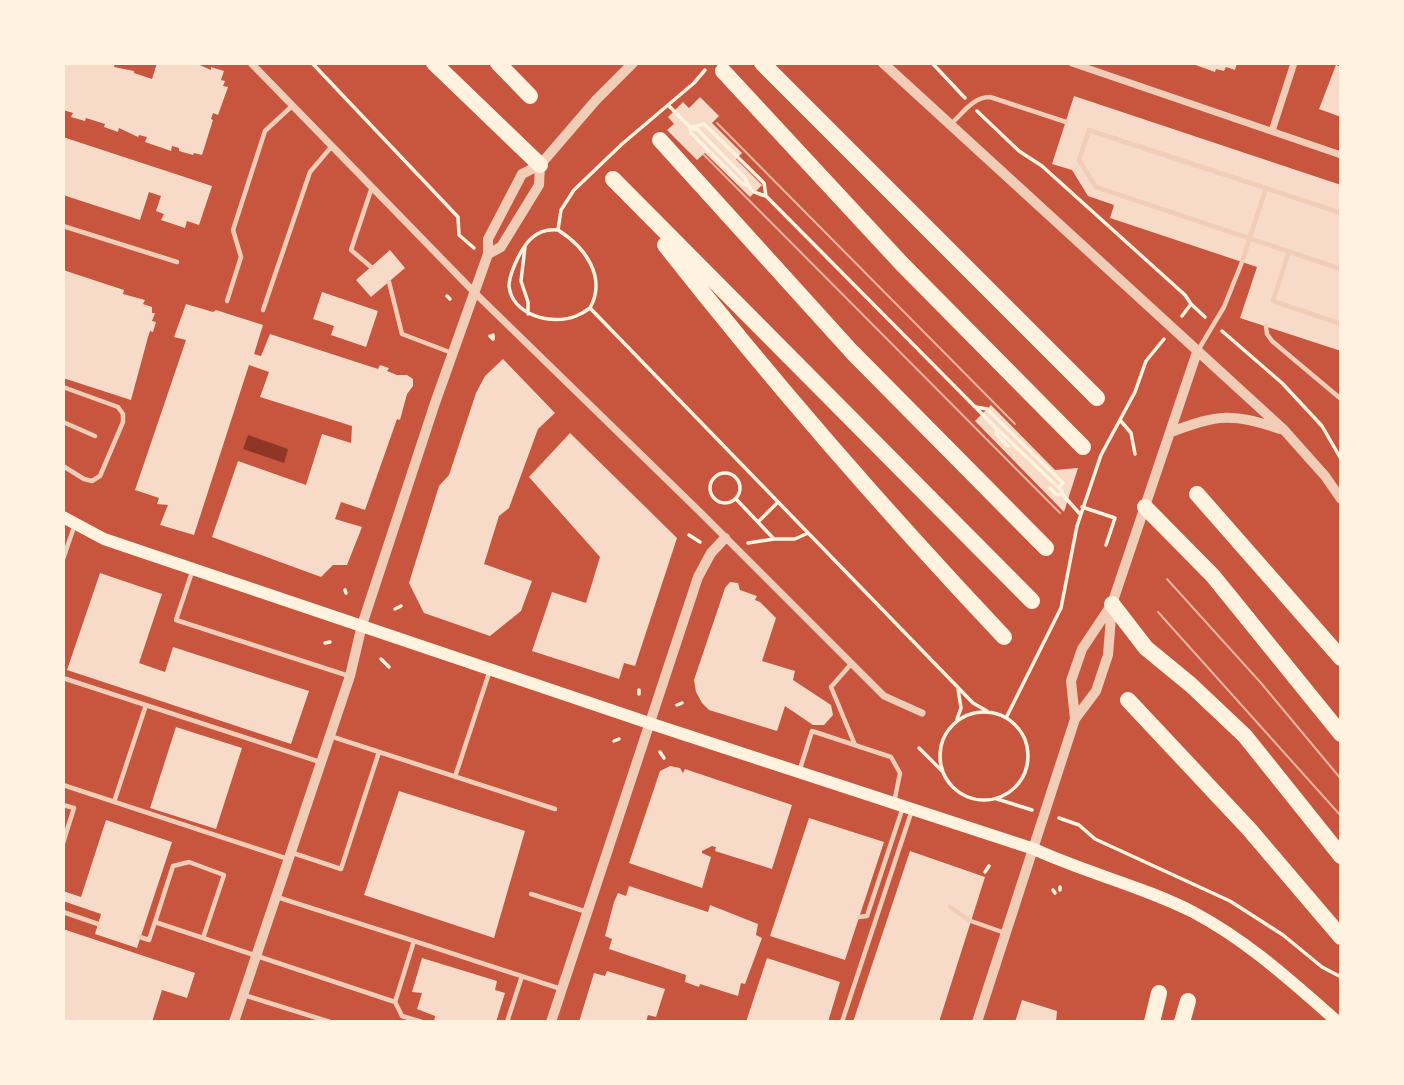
<!DOCTYPE html>
<style>
body{margin:0}
#map{position:relative;width:1404px;height:1085px;overflow:hidden;background:#c8553d;font-family:"Times New Roman",serif}
canvas{display:block}
.frame{position:absolute;inset:0;border:65px solid #fff3e0;pointer-events:none}
</style>
<div id="map">
<canvas width="1404" height="1085"></canvas>
<div class="frame"></div>
</div>
<script>
const c = document.querySelector('canvas').getContext('2d');
c.lineJoin = 'round';
function fill(path, color) {
  c.fillStyle = color;
  c.fill(path, 'evenodd');
}
function strokePath(path, color, width, dash) {
  c.strokeStyle = color;
  c.lineWidth = width;
  c.lineCap = dash ? 'butt' : 'round';
  c.setLineDash(dash || []);
  c.stroke(path);
}
fill(new Path2D(`
 M248,435L288,449L284,463L243,449Z`), '#8f3625');
fill(new Path2D(`
 M63,63H115L114,67L134,71V73L152,79L157,63H195L211,70V67L224,71L221,80L225,81L223,86L228,87L218,115L213,113L211,119L213,120L202,155L194,153L193,155L179,151V148L172,146L171,151L145,142L147,137L139,135L138,137L119,128L118,132L104,127L105,124L86,118L85,121L71,117L73,113L63,110Z
 M1190,63H1237L1235,70L1226,67L1224,71L1216,69L1215,72Z
 M1336,65L1341,67V117L1319,109Z
 M1074,96L1341,185V351L1240,318L1257,267L1110,218L1114,205L1088,196L1072,170L1052,164Z
 M700,97L719,116L712,123L742,153L736,159L762,185L750,197L705,153L697,160L667,130L674,124L668,117L683,102L689,108Z
 M63,137L212,186L199,225L187,221L185,228L161,220L164,214L156,211L161,196L149,192L140,220L63,195Z
 M390,250L405,268L371,297L356,280Z
 M63,270L124,290L123,294L145,300L143,304L152,307V313H155L152,321L156,322L153,332L150,331L148,337L131,400L63,378Z
 M322,292L378,311L366,347L331,335L334,326L313,319Z
 M186,304L213,312L216,310L263,325L254,354L261,356L270,334L378,369L380,365L389,368L387,371L397,375H407L413,379V386L407,394L400,420L397,419L365,510L341,502L335,519L362,527L347,565H333L321,577L212,537L238,461L306,485L322,434L351,443L352,426L260,397L269,372L249,365L194,535L160,525L168,505L157,504L159,498L135,490L186,340L174,337Z
 M503,359L555,413L538,429L509,508L499,516L484,564L532,581L521,611L490,636L424,613L409,583L439,486L449,475L476,393L485,376Z
 M991,405L1055,470L1078,468L1064,512L975,421Z
 M570,433L677,538L635,666L624,663L619,679L532,651L552,592L586,603L600,557L529,477Z
 M100,573L162,594L139,663L165,672L173,647L309,691L291,744L67,670Z
 M730,582L738,583L740,590L757,596L755,600L760,602L776,618L762,661L795,671L793,680L831,705L833,715L824,725H813L785,706L777,731L709,710L702,703L696,692L694,680L725,588Z
 M176,727L242,748L216,829L150,808Z
 M670,766L680,768L683,773L685,769L792,805L772,869L715,851L716,847L712,846L702,851V853L711,857L702,888L629,863L660,771Z
 M399,791L525,831L494,938L364,895Z
 M809,818L884,842L845,960L770,936Z
 M106,820L172,842L137,948L95,934L101,914L63,901V891L81,897Z
 M910,851L985,877L939,1022H853Z
 M629,886L708,912L710,905L758,924L756,935L762,938L745,984L741,983L738,996L700,984L699,987L685,982L686,975L609,949L612,939L605,936L614,902L618,893L626,896Z
 M63,929L195,973L187,998L162,990L152,1022H63Z
 M422,958L497,981L495,990L505,993L496,1022H434L435,1016L417,1009L422,993L412,992Z
 M767,958L840,982L828,1022H746Z
 M607,971L665,989L656,1017L648,1015L646,1022H579L594,973L605,976Z
 M1022,1000L1057,1011L1056,1022H1015Z`), '#f7dbc8');
strokePath(new Path2D(`
 M312,63L458,217L459,235L474,248
 M932,63L965,98
 M669,106L690,127L698,130L745,178C749,190 754,193 766,196L995,427L1062,491L1063,495L1080,514
 M977,111L1019,151L1042,166L1185,295L1191,304L1205,317
 M692,127L704,124L764,183L766,196
 M690,128L691,133L741,183L747,185
 M558,230L561,210L574,190L622,144L694,83L705,70
 M525,247L521,281L528,302V314
 M447,296L450,299
 M590,308C607,277 585,247 558,230C534,228 524,244 515,264C512,271 509,278 509,286C512,315 552,326 576,316C581,314 586,311 590,308L973,703L987,711
 M1182,316L1191,304
 M1222,331L1282,383L1322,426L1341,459
 M490,336L493,339V335
 M976,407L987,409L1063,483L1059,488
 M1120,420L1131,433L1135,454
 M996,428L997,435L1008,446
 M710 488a15 15 0 1 1 30 0a15 15 0 1 1-30 0Z
 M1050,488L1056,494L1063,495
 M736,499L774,539L748,543
 M1082,507L1115,518L1106,545
 M759,521L778,502
 M689,535L700,542
 M774,539H795L808,533
 M345,590L346,593
 M395,609L401,606
 M325,643L330,642
 M381,659L389,667
 M639,690V694
 M677,705L682,703
 M940 756a44 44 0 1 1 88 0a44 44 0 1 1-88 0Z
 M1006,718L1061,608L1077,526L1101,455L1135,392L1146,361L1164,339
 M957,719L961,708L958,689
 M614,741L619,739
 M919,748L942,771
 M660,752L664,758
 M997,799L1032,810
 M1059,818L1079,825L1095,839L1230,901L1283,935L1322,967L1341,977
 M985,872L989,866
 M1060,887V890
 M1053,890L1055,893`), '#fff3e0', 3.5);
strokePath(new Path2D(`
 M951,124C963,113 973,97 990,97L1066,122
 M1341,213L1089,130L1079,160L1096,187L1341,269
 M63,226L177,262
 M1289,251L1273,301L1341,324
 M371,267L351,250L372,187
 M389,282L402,334L452,353
 M227,301L241,257L233,230L265,131L292,106
 M263,310L310,172L332,146
 M1266,326L1267,334L1272,341L1341,399
 M1197,352L1224,307L1242,262L1266,188
 M63,387L118,407L123,414V422L100,476L92,481L84,479L63,466
 M63,422L95,436
 M63,559L74,527
 M192,572L176,620L349,676
 M851,664L831,687L855,745
 M63,678L320,762
 M330,736L555,809
 M799,772L812,731L891,757L900,773L894,803
 M455,777L490,670
 M63,785L288,859
 M114,802L146,705
 M63,805L74,808L63,843
 M293,853L341,869L379,752
 M531,894L587,912
 M950,907L971,921L1005,933
 M63,912L98,924
 M859,917L867,916L903,807
 M140,937L149,940L155,922
 M203,938L224,875L189,862L173,866L155,922L395,1002L414,941L277,897
 M414,941L561,989
 M244,995L330,1022
 M395,1002L402,1016L422,1022
 M507,1022L522,976
 M842,1022L912,810`), '#f1ccb7', 4.5);
strokePath(new Path2D(`
 M251,63L474,292L700,512L884,696L922,713
 M1072,63L1341,155
 M1272,131L1294,63`), '#f1ccb7', 7);
strokePath(new Path2D(`
 M883,63L1284,430L1325,476L1341,499
 M488,254L501,247L539,185L540,165
 M1171,432C1220,414 1231,413 1280,429
 M1075,719L1071,681L1082,649L1112,604L1197,352
 M234,1022L350,676L362,625L435,403L488,254V239L522,174L540,165L596,100L633,63
 M551,1022L698,577L711,553L725,538
 M977,1022L1075,719L1096,691L1108,655L1112,604`), '#f1ccb7', 10);
strokePath(new Path2D(`
 M63,517L104,539L649,723L1034,849C1086,873 1142,886 1193,912C1248,941 1292,982 1338,1022`), '#fff3e0', 12);
strokePath(new Path2D(`
 M434,63L540,165
 M498,63L530,96
 M762,63L1097,398
 M723,71L902,264L1083,447
 M660,140L852,352L1046,548
 M613,179L1032,601
 M665,245C772,381 885,511 1004,637
 M1197,494L1341,658
 M1145,507L1213,576L1341,734
 M1112,604L1146,648L1191,685L1245,736L1341,856
 M1128,700L1249,829L1341,937
 M1152,1022L1159,993
 M1182,1022L1188,1001`), '#fff3e0', 16);
strokePath(new Path2D(`
 M717,123L1015,424
 M704,155L1060,513
 M1167,579L1261,683L1341,779
 M1158,612L1341,816`), '#e9b49f', 2);
</script>
